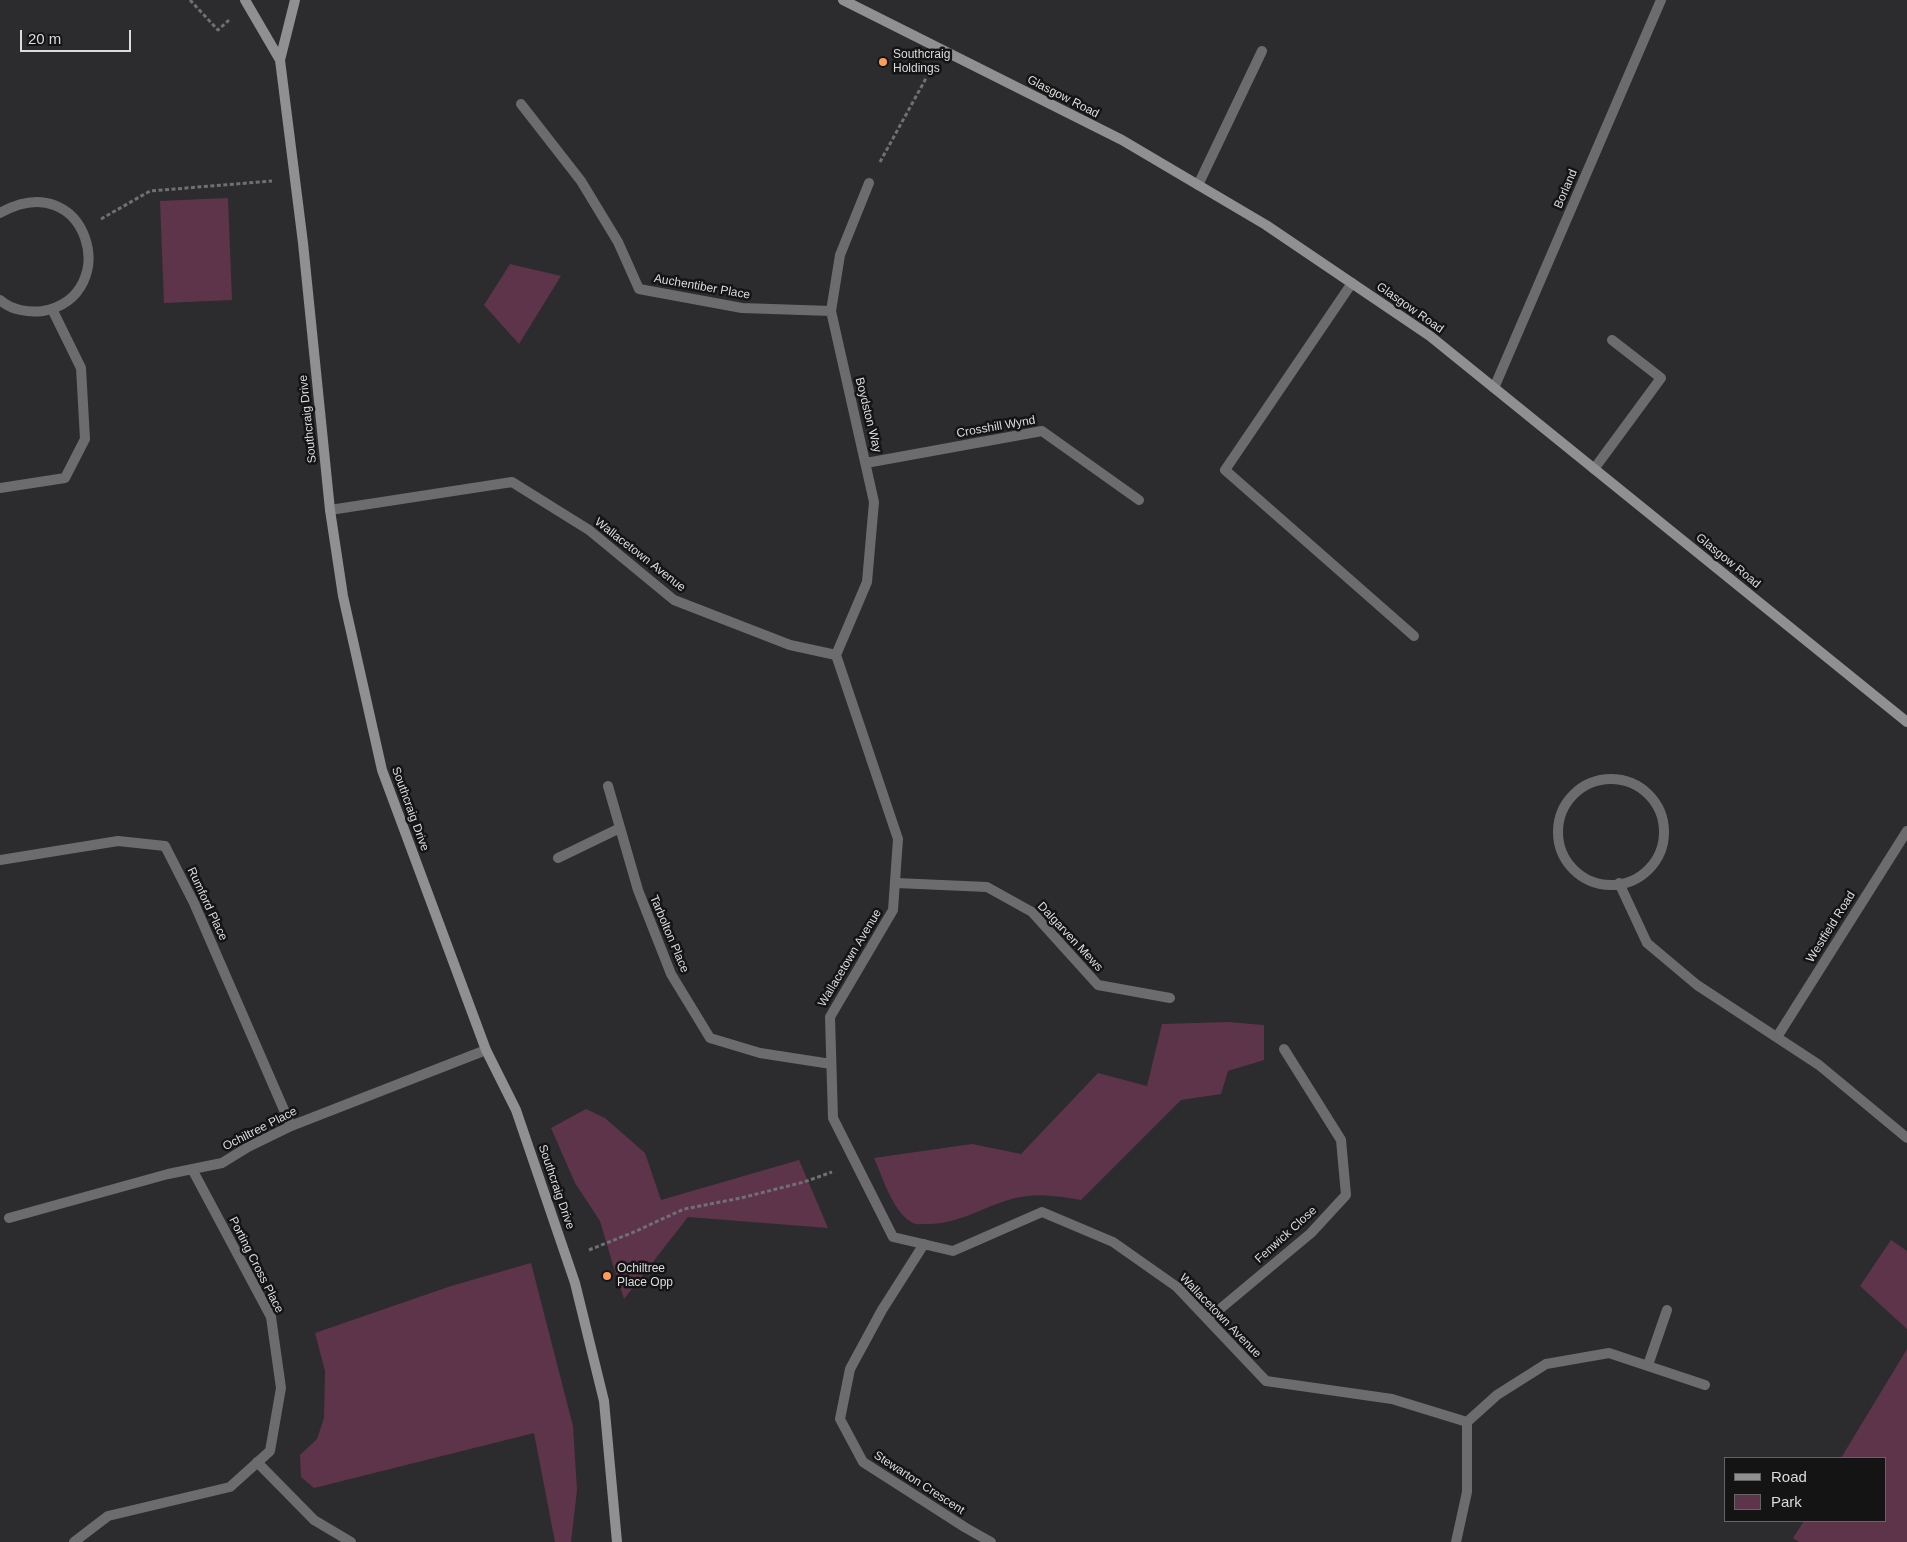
<!DOCTYPE html>
<style>
body{margin:0}
#map{position:relative;width:1907px;height:1542px;overflow:hidden;background:#2c2b2e;font-family:Helvetica,sans-serif}
canvas{display:block}
.legend{position:absolute;left:1724px;top:1457px;width:162px;height:65px;box-sizing:border-box;background:#141415;border:1px solid #646465;margin:0;padding:6px 9px;list-style:none;font-size:15px;color:#dcdbdd}
.legend li{display:flex;align-items:center;gap:10px;height:25px}
.legend b{width:25px;border:1px solid #646465}
.scale{position:absolute;left:20px;top:30px;width:111px;height:22px;box-sizing:border-box;border:2px solid #dcdbdd;border-top:0;padding-left:6px;font-size:15px;line-height:18px;white-space:nowrap;color:#dcdbdd;-webkit-text-stroke:4px #141415;paint-order:stroke}
</style>
<div id="map">
<canvas width="1907" height="1542"></canvas>
<ul class="legend">
<li><b style="height:6px;background:#909093"></b>Road</li>
<li><b style="height:14px;background:#5e344b"></b>Park</li>
</ul>
<div class="scale">20 m</div>
</div>
<script>
const c = document.querySelector('canvas').getContext('2d');
c.lineJoin = 'round';
function fill(path, color) {
  c.fillStyle = color;
  c.fill(path, 'evenodd');
}
function strokePath(path, color, width, dash) {
  c.strokeStyle = color;
  c.lineWidth = width;
  c.lineCap = dash ? 'butt' : 'round';
  c.setLineDash(dash || []);
  c.stroke(path);
}
function write(font, color, halo, rows, align = 'center') {
  c.font = font + ' Helvetica,sans-serif';
  c.lineWidth = 5;
  c.setLineDash([]);
  c.textBaseline = 'middle';
  c.strokeStyle = halo;
  c.fillStyle = color;
  for (const [text, x, y, turn = 0] of rows) {
    c.save();
    c.translate(x, y);
    c.rotate((+turn || 0) * Math.PI / 180);
    c.textAlign = isNaN(turn) ? turn : align;
    if (halo) c.strokeText(text, 0, 0);
    c.fillText(text, 0, 0);
    c.restore();
  }
}
fill(new Path2D(`
 M228,198L232,300L164,303L160,201Z
 M510,264L561,276L519,344L484,305Z
 M1228,1022L1264,1025V1060L1228,1071L1221,1094L1181,1100L1081,1200C1064,1197 1045,1194 1027,1196C991,1200 962,1226 924,1224C921,1224 916,1225 913,1223C893,1213 883,1178 874,1158L972,1144L1021,1154L1098,1073L1147,1086L1162,1024Z
 M586,1109L605,1118L645,1153L661,1200L799,1160L828,1228L688,1217L624,1299L613,1265L600,1221L575,1183L551,1128Z
 M1891,1240L1907,1251V1329L1860,1286Z
 M531,1263L573,1426L577,1490L571,1542H555L534,1433L314,1488L301,1477L300,1455L317,1439L324,1418L325,1371L315,1333L451,1286Z
 M1907,1349V1542H1799L1793,1538L1804,1521H1886V1458H1841Z`), '#5e344b');
strokePath(new Path2D(`
 M190,0L218,30L229,20
 M880,162L930,71
 M101,219L150,191L272,181
 M589,1250L634,1232L684,1209L741,1198L804,1182L832,1172`), '#706f71', 3, [4, 2.5]);
strokePath(new Path2D(`
 M521,104L581,181L618,242L639,289L742,308L831,311
 M1198,185L1262,51
 M0,213C87,164 125,295 43,311C29,313 11,310 0,300
 M1352,283L1225,470L1414,636
 M1494,388L1661,0
 M866,463L1042,431L1139,500
 M1594,469L1661,378L1612,340
 M0,488L65,478L85,439L81,368L52,309
 M330,510L512,482L589,530L674,600L790,645L836,655L898,839L893,910L830,1017L833,1118L893,1237L953,1251L1042,1212L1113,1242L1177,1287L1266,1381L1392,1399L1467,1422V1492L1456,1542
 M836,655L867,582L874,502L831,311L840,255L869,183
 M1558 832a53 53 0 1 1 106 0a53 53 0 1 1-106 0Z
 M608,786L638,890L671,974L710,1038L760,1053L831,1064
 M558,858L620,828
 M0,860L118,841L165,846L194,903L291,1126
 M896,883L987,887L1032,912L1098,985L1170,998
 M1619,883L1647,943L1697,985L1819,1065L1907,1138
 M1777,1037L1907,831
 M9,1218L168,1174L222,1163L248,1147L291,1126L486,1050
 M924,1244L882,1310L850,1369L840,1419L863,1462L966,1528L991,1542
 M1208,1319L1311,1233L1346,1195L1341,1140L1284,1049
 M1648,1365L1667,1310
 M1467,1422L1497,1395L1546,1364L1609,1353L1705,1385
 M257,1462L314,1520L351,1542
 M74,1542L108,1516L230,1487L270,1451L281,1388L271,1317L192,1169`), '#6c6c6e', 10);
strokePath(new Path2D(`
 M245,0L280,60
 M295,0L280,60L303,243L330,510L343,596L382,770L486,1050L516,1110L575,1283L604,1401L617,1542
 M843,0L1122,140L1266,225L1430,336L1907,722`), '#909093', 10);
for (const [x, y, r, color] of [
 [883,62,5,"#fe9b59"],
 [607,1276,5,"#fe9b59"]
]) {
  const dot = new Path2D();
  dot.arc(x, y, r, 0, 2 * Math.PI);
  c.fillStyle = color;
  c.fill(dot);
  strokePath(dot, '#141415', 2);
}
write('12px', '#dcdbdd', '#141415', [
 ["Southcraig",893,55],
 ["Holdings",893,69],
 ["Ochiltree",617,1269],
 ["Place Opp",617,1283]
], 'left');
write('12px', '#dcdbdd', '#141415', [
 ["Glasgow Road",1063,97,27],
 ["Borland",1566,189,-67],
 ["Auchentiber Place",702,287,10],
 ["Glasgow Road",1410,308,35],
 ["Boydston Way",868,415,76],
 ["Southcraig Drive",308,419,-96],
 ["Crosshill Wynd",996,427,-10],
 ["Wallacetown Avenue",640,555,38],
 ["Glasgow Road",1728,561,39],
 ["Southcraig Drive",410,809,70],
 ["Rumford Place",207,904,65],
 ["Westfield Road",1831,927,-58],
 ["Tarbolton Place",669,934,67],
 ["Dalgarven Mews",1070,937,47],
 ["Wallacetown Avenue",850,958,-59],
 ["Ochiltree Place",260,1129,-27],
 ["Southcraig Drive",556,1187,71],
 ["Fenwick Close",1286,1235,-42],
 ["Porting Cross Place",256,1265,63],
 ["Wallacetown Avenue",1220,1316,46],
 ["Stewarton Crescent",919,1483,33]
]);
</script>
